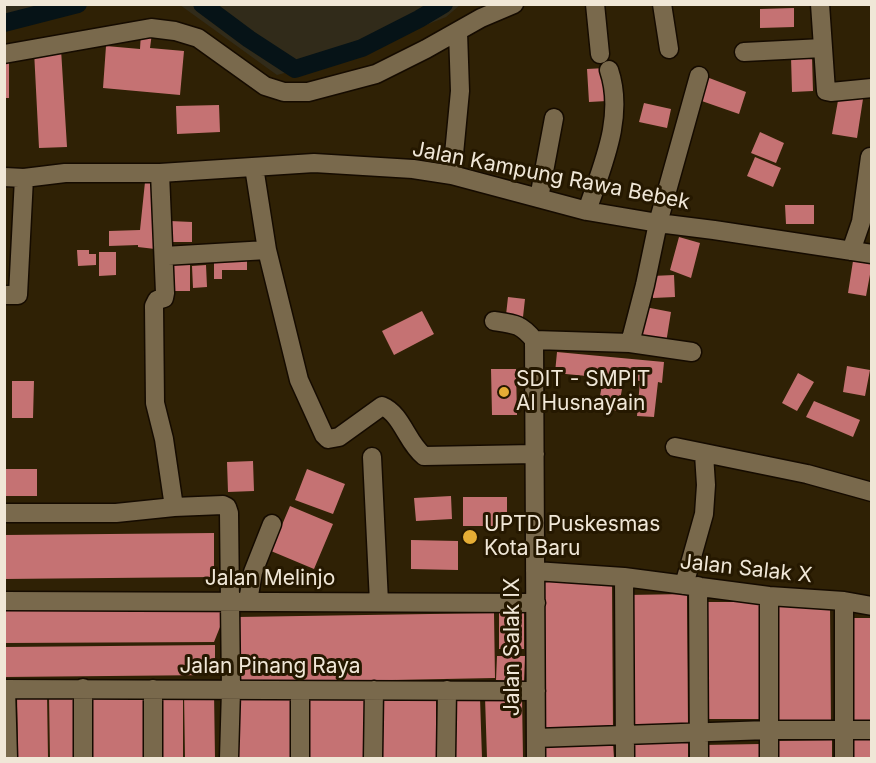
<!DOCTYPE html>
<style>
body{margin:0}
#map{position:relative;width:876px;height:763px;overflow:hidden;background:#2f2105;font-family:Inter,sans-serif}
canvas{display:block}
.frame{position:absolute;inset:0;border:6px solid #f0e7d7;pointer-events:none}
</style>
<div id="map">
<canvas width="876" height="763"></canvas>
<div class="frame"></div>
</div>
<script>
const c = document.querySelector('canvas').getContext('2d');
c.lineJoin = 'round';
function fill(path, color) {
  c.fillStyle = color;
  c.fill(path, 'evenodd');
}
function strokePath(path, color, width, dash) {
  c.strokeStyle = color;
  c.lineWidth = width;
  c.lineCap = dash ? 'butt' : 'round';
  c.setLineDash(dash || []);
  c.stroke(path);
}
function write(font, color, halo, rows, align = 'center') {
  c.font = font + ' Inter,sans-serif';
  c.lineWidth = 6;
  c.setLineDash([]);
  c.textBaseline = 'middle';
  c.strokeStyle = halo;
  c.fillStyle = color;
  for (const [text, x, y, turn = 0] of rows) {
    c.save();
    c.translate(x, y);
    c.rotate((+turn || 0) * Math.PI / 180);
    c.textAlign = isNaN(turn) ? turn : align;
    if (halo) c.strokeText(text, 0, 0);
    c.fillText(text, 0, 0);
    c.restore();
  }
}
fill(new Path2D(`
 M5,4H55V5L5,28Z
 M180,5H460L446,17L349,56L277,75Z`), '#312b1a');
strokePath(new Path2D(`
 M202,4L249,39L295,69L362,48L419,19L444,4
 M4,23L78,4`), '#061317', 18);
fill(new Path2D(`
 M794,8V27L760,28V9Z
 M141,33H152L150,48L184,51L180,95L103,88L106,46L140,49Z
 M61,49L67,147L39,148L34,51Z
 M791,57H812L813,91L792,92Z
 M4,61H9V98H4Z
 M605,68L607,101L589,102L587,69Z
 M704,76L746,92L739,114L696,99Z
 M839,95L863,99L857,138L832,134Z
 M644,103L671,109L667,128L639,122Z
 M219,105L220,132L177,134L176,106Z
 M760,132L784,143L776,163L751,153Z
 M755,157L781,168L773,187L747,176Z
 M145,182L159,184L155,249L138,247V245L109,246V231L140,230Z
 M785,205H814V224H786Z
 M170,221L192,222V242H170Z
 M679,237L700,243L691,278L670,270Z
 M77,250H89V254H96V265L78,266Z
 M99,252H116V275L99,276Z
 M247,258V270H222V279H214V259Z
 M853,261L872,264L866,296L848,293Z
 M170,263H190V291H170Z
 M206,265L207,287L193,288L192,266Z
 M674,275L675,297L653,298L652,276Z
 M508,297L525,299L523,317L506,315Z
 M645,307L671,312L666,343L640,338Z
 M422,311L434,334L394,355L382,331Z
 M557,352L664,362L662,383L658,382L654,417L637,416L640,381L555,373Z
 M847,366L870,370L865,396L843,392Z
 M491,369H516L517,415H492Z
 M798,373L814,382L797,411L782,403Z
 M12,381H34L33,418H12Z
 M602,385L622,389L618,411L598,407Z
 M814,401L860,420L853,437L806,417Z
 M253,461L254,491L228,492L227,462Z
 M4,469H37V496H4Z
 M307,469L345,484L333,514L295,500Z
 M451,496L452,519L416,521L414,498Z
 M463,497H507V526H463Z
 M290,506L333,524L314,569L271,551Z
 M214,533V577L4,579V535Z
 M411,540L458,541V570L411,569Z
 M543,582H612L613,731L544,732Z
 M687,594L688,727H628L627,595Z
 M230,602L214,642L4,643V606Z
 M702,602H760L761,719H703Z
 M772,604H830L831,729H774Z
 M499,608H524V649H499Z
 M494,613L495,678L238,683L237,617Z
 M846,618H872V720H846Z
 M215,645V675L4,677V647Z
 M497,656H525L524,681L496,680Z
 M88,692H149L148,758H88Z
 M184,692H214L215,758H185Z
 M153,693H183V758H154Z
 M17,694H47L48,758H18Z
 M49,695H73V758H50Z
 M377,695H436V758H378Z
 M309,696H369V758H310Z
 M232,697L297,698V758H232Z
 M485,697H522L523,758H487Z
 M480,698L482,758H451L449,699Z
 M845,738H872V758H845Z
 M628,739H688V758H628Z
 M832,740V758H773V741Z
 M542,743H613L614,758H542Z
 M760,744V758H703V745Z`), '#c57273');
const minor = new Path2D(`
 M595,4L600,54
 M662,4L669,49
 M820,4L826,91L831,92L872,88
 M744,52L823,48
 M4,54L151,28L175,31L198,38L265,86L284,92H308L376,74L426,49L481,18L514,4
 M254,167L267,250
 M160,173L165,293L164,298L157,300L154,306L155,403L164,439L174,507
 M452,175L460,91L458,32
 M4,177L24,178L65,173H160L314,163L413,169L452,175L587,211L658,223L714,230L872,254
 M539,198L554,118
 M587,211C602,166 625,117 609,70
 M851,251L861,222L870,157
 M164,256L267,250L299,380L324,435L328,439L339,437L382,406C402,414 407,443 424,456L535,454
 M4,295H18L24,178
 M494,321C515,324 521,324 534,340L630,343L692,352
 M534,340L536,758
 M630,343L645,285L658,223L699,76
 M675,447L807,474L872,492
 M372,457L379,602
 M4,513H116L174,507L223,505L227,507L229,513L231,690L229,758
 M535,571L624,577L769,596L844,601L872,606
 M624,577L625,758
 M684,585L704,514L706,485L704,454
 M698,586L699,758
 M769,596V758
 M4,601L536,603
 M248,601L253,572L272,524
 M844,601V758
 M83,688V758
 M4,689L536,691
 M6,689L8,758
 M536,738L769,730H872
 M153,758V689
 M300,758V691
 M373,758L374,690
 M446,758L447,690`);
strokePath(minor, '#150b00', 21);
strokePath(minor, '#79694c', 18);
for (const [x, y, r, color] of [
 [504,392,6,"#e5ad35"],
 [470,537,8,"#e5ad35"]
]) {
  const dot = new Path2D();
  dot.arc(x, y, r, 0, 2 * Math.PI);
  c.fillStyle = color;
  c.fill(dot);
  strokePath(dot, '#251800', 2);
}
write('21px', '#f0e7d7', '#251800', [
 ["Jalan Kampung Rawa Bebek",551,176,11],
 ["Jalan Salak X",746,569,6],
 ["Jalan Melinjo",270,579],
 ["Jalan Salak IX",513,647,-90],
 ["Jalan Pinang Raya",270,667]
]);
write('21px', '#f0e7d7', '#251800', [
 ["SDIT - SMPIT",516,380],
 ["Al Husnayain",516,404],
 ["UPTD Puskesmas",484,525],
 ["Kota Baru",484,549]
], 'left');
</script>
